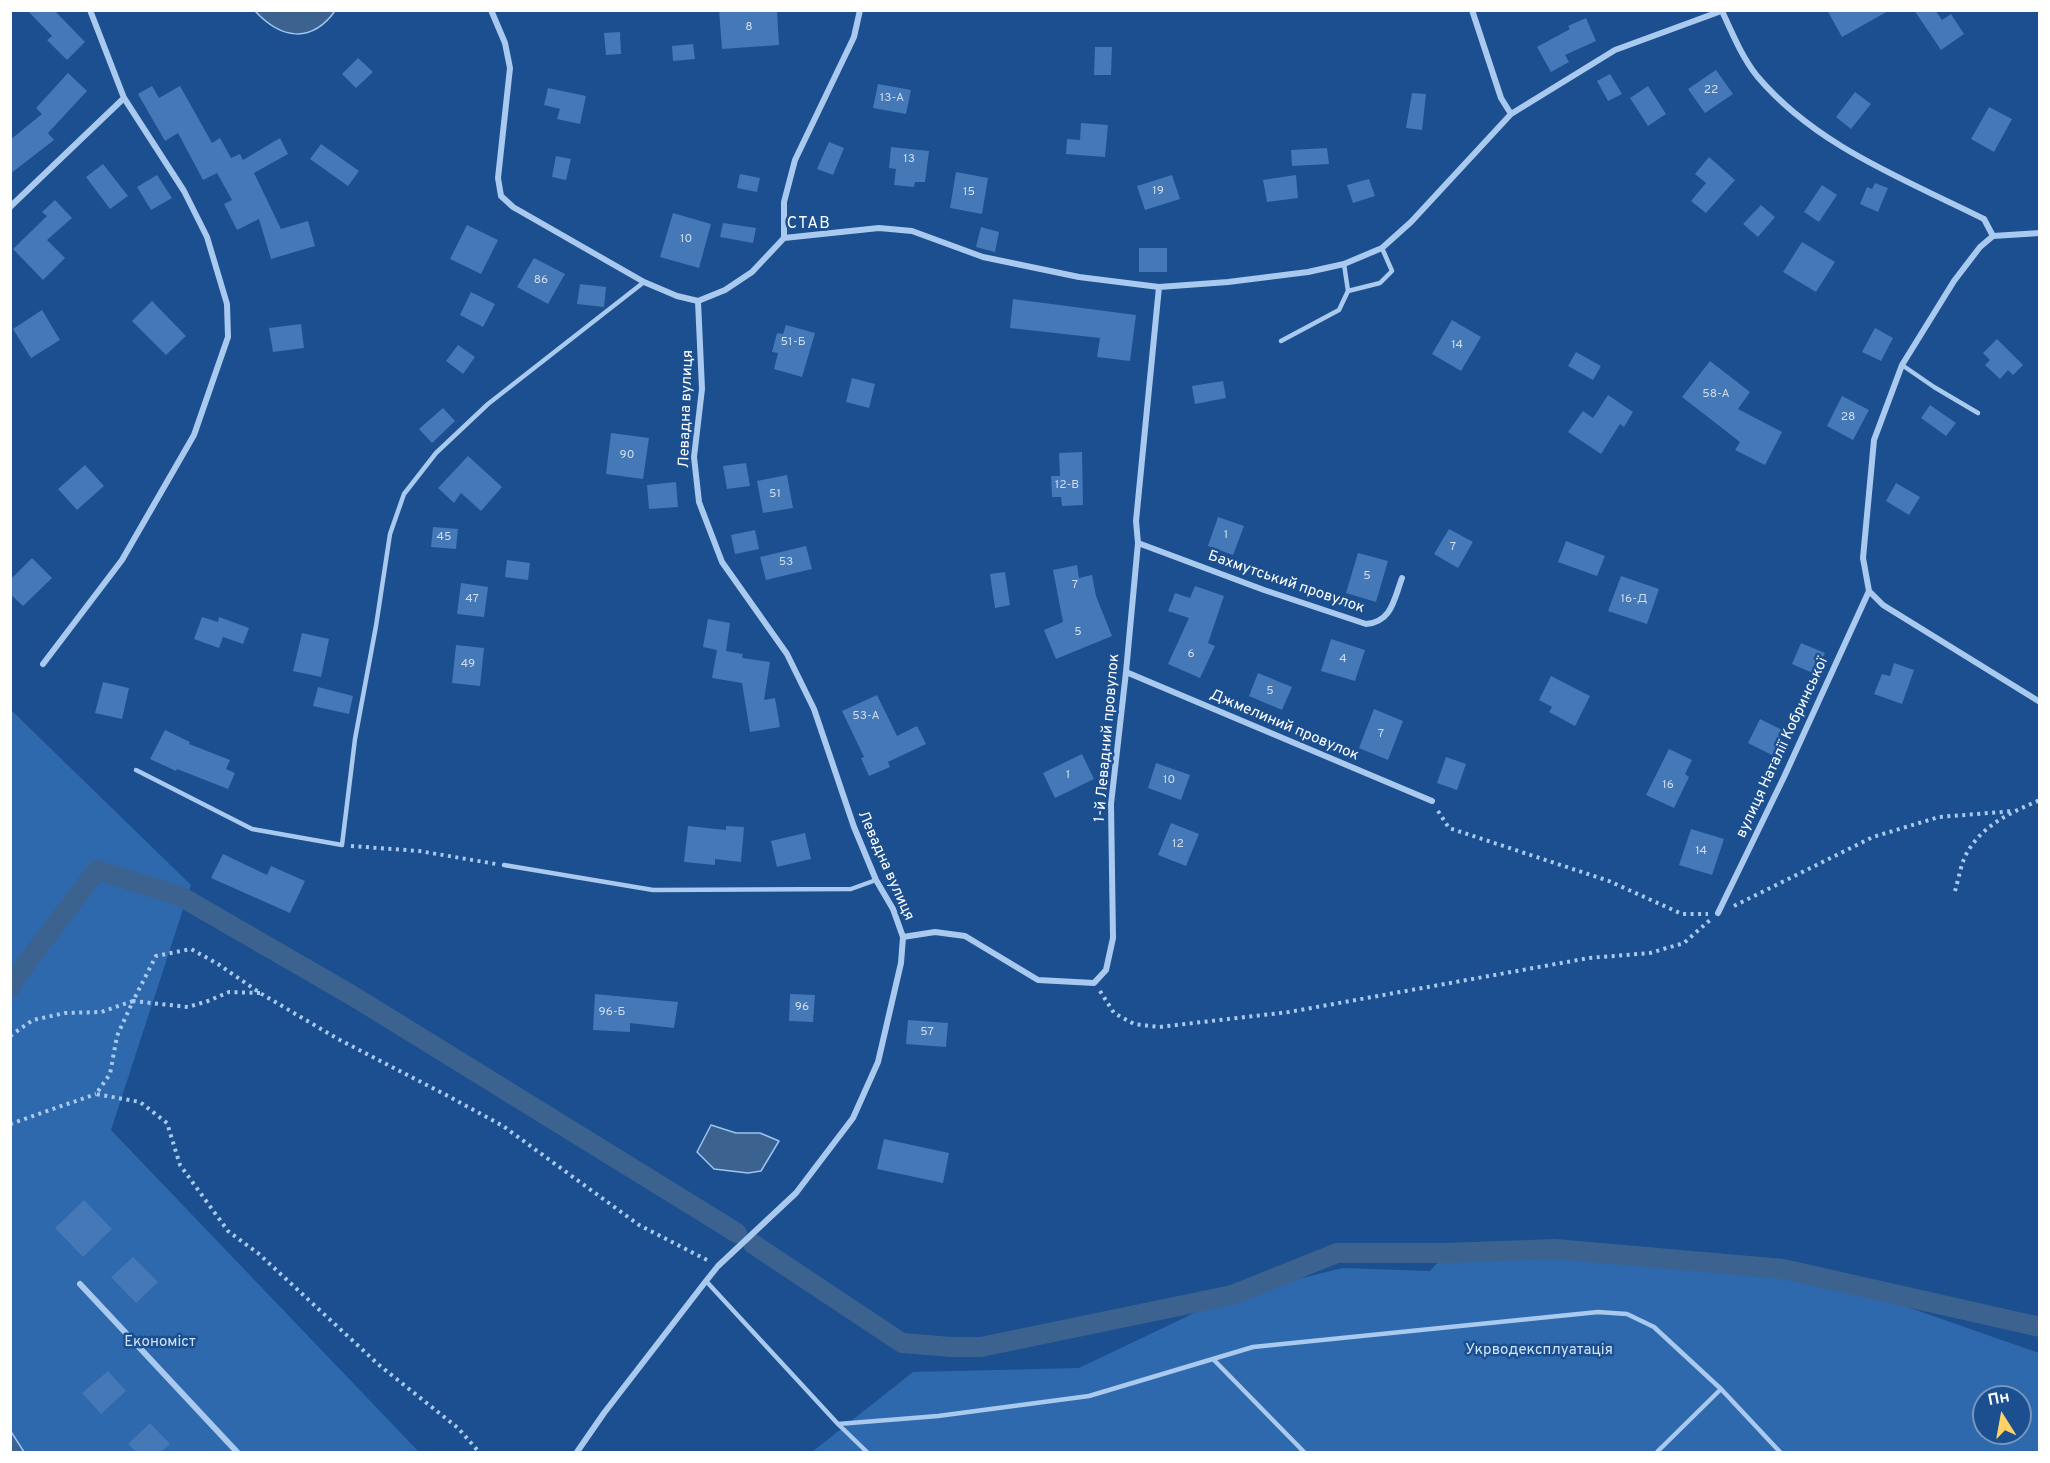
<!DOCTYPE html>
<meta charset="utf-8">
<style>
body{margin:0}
#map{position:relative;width:2050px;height:1463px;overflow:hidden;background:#1b4f8f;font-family:Overpass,sans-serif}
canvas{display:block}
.frame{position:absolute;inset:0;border:12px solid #fff;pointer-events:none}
.north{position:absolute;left:1972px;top:1385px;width:60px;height:60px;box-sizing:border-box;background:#1b4f8f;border:2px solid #7695bc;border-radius:50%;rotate:349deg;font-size:16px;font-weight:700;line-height:24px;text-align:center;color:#fff}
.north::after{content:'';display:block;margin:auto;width:21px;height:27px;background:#ffd166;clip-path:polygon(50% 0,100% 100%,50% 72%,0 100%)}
</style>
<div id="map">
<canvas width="2050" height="1463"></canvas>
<div class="frame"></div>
<div class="north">Пн</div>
</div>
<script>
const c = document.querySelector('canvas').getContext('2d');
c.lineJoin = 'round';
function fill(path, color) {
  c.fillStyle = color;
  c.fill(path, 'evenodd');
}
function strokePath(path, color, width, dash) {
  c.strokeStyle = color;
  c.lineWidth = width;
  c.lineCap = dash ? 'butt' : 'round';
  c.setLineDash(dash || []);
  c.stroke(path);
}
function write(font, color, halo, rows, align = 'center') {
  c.font = font + ' Overpass,sans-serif';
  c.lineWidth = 5;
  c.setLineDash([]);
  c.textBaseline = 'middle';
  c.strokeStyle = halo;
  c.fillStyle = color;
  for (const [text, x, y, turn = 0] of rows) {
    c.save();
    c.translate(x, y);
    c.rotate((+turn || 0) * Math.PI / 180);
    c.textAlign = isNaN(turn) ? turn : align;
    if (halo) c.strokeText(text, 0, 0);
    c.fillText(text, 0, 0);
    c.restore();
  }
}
fill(new Path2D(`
 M10,709L191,885L111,1130L419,1452H11Z
 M1555,1249L1662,1259L1850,1287L2039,1353V1452H812L913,1372L1079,1368L1232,1295L1343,1268L1430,1271L1446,1253ZM1984,1397H2020V1433H1984Z`), '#2e69ad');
const water = new Path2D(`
 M255,11H335C311,44 281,39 255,11Z
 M711,1125L736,1133H760L779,1141L761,1171L748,1173L714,1169L697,1152Z
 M10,1430L24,1452H11Z`);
fill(water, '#3c6290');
strokePath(water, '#9cc4f0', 1.5);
strokePath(new Path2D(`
 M10,988L21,970L97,870L180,896L353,996L737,1233
 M753,1244L902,1343L951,1347H981L1232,1295L1337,1253H1446L1555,1249L1783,1269L2040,1327`), '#3c6290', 20);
fill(new Path2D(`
 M27,10H54L85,42L67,60L47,40L52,36Z
 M719,10H777L779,45L722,49Z
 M1827,10H1890L1842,37Z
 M1914,10H1935L1942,20L1951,14L1964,34L1941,50Z
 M1586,18L1596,41L1565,55L1569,62L1551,72L1537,47L1570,29L1568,26Z
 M620,32L621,54L606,55L604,33Z
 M693,44L695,59L673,61L672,46Z
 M1095,47H1112L1111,75H1094Z
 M358,58L373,72L356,88L342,74Z
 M1716,70L1733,94L1705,113L1688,89Z
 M68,73L87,91L48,133L54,140L10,174V140L42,114L36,108Z
 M1610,74L1622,94L1608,101L1597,81Z
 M878,84L911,90L906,114L873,108Z
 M152,86L159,98L180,86L212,143L220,138L231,158L240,154L243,160L280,138L288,154L254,173L281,229L308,221L315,246L271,259L259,219L237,230L224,204L232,200L217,173L203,180L178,133L165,141L138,94Z
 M1648,86L1666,114L1648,126L1630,98Z
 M548,88L586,96L580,124L557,119L560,109L544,105Z
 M1855,92L1871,104L1851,129L1836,117Z
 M1412,93L1426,94L1422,130L1406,128Z
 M1989,107L2012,119L1994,152L1971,139Z
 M1081,123L1108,125L1105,157L1066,154L1067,139L1080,140Z
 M829,142L844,148L833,175L817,169Z
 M321,144L359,171L348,186L310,159Z
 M891,147L929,151L925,182H915L914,187L894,185L896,169L889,168Z
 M1327,148L1329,164L1292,166L1291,150Z
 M556,156L571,159L566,180L552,177Z
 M1709,157L1735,180L1706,213L1691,201L1706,183L1695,174Z
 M103,164L128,196L110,209L86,177Z
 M956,172L988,178L982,214L950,208Z
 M740,174L760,178L757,192L737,188Z
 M157,175L172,198L151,210L137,187Z
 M1172,175L1180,199L1145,210L1137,186Z
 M1296,175L1298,198L1267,202L1263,180Z
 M1369,179L1375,196L1353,203L1347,185Z
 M1875,183L1888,188L1878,212L1860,204L1867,187L1872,189Z
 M1822,185L1837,195L1819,222L1804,212Z
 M55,200L72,218L47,240L65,258L43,280L13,249L47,216L42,212Z
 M1761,205L1775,217L1758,237L1743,224Z
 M673,213L711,224L699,268L660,257Z
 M723,223L756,228L753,243L720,237Z
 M467,225L498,240L481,274L450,259Z
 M981,227L999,232L995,252L976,247Z
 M1802,242L1835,262L1816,292L1783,272Z
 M1139,248H1167V272H1139Z
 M534,258L565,274L548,304L517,287Z
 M580,284L606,287L604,307L577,304Z
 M471,292L495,304L483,327L460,315Z
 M1013,299L1136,315L1130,361L1097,357L1100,338L1010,328Z
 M152,301L186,336L166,355L132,321Z
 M42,310L60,340L31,358L13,329Z
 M1452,320L1481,337L1461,371L1432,354Z
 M301,324L304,348L273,352L269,328Z
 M786,325L815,333L802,377L774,369L778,353L772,352L777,333L783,334Z
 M1875,328L1893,338L1881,361L1862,352Z
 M1997,339L2023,365L2013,375L2008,370L2000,379L1985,365L1990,360L1983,353Z
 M458,345L475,357L463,374L446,361Z
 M1576,352L1601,366L1593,380L1568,366Z
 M1710,361L1750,392L1738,409L1782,432L1765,465L1735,450L1740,442L1682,397Z
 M852,378L875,384L869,408L846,402Z
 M1223,381L1226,398L1195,404L1192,386Z
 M1608,395L1633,412L1624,427L1620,424L1601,454L1568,432L1583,411L1593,418Z
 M1842,396L1869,410L1853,440L1827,426Z
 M1930,405L1956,423L1946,436L1921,418Z
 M443,408L455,421L432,443L419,429Z
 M611,433L649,438L643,479L606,474Z
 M1082,452L1083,505L1062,506L1061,497H1052L1051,476H1060L1059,453Z
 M468,456L502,487L481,511L461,493L454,503L438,488Z
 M746,463L750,486L727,489L723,466Z
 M85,465L104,486L77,510L58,489Z
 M787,475L793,508L763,513L757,481Z
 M676,482L678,507L649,509L647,485Z
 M1896,483L1920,497L1909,515L1886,501Z
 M1218,517L1244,526L1233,555L1208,546Z
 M433,527L458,529L456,549L431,547Z
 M1449,529L1473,542L1458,568L1434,554Z
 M755,530L759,549L735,554L731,535Z
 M1566,541L1605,556L1597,576L1558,562Z
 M806,546L812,569L766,580L760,557Z
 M1358,553L1388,561L1376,602L1346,593Z
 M32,558L52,578L23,606L10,594V580Z
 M507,560L530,563L528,580L505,577Z
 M1077,565L1079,578L1092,575L1096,596L1112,636L1056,659L1044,630L1063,622L1053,570Z
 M1005,572L1010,605L995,608L990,574Z
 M1621,576L1659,589L1647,624L1608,611Z
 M461,583L488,587L484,617L457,614Z
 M1195,586L1224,596L1208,643L1215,646L1200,678L1168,664L1189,618L1168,611L1175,593L1190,598Z
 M202,617L218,622L219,617L249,628L243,644L223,637L219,648L194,639Z
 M708,619L730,623L726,651L743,654L742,658L770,662L764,700L775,698L780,727L750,732L742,683L712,678L717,650L703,647Z
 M302,633L329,639L321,677L293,671Z
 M1331,639L1365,650L1355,681L1321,671Z
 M1801,643L1825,653L1815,674L1792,664Z
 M456,645L484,648L480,686L452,683Z
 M1894,663L1914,670L1902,704L1874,694L1882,674L1890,676Z
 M1258,673L1292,687L1282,710L1249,696Z
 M1551,676L1590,696L1575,726L1549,712L1552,707L1539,700Z
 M103,682L129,688L122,719L95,713Z
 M318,687L353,696L349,714L313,706Z
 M877,695L897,736L917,726L926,744L888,762L890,767L869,776L861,758L864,757L842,711Z
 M1374,709L1403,721L1388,760L1359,748Z
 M1760,719L1784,731L1772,755L1748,743Z
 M165,730L190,742L189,744L230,760L226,769L235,773L228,789L177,769L176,771L150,759Z
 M1669,749L1692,760L1685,774L1689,777L1674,808L1646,795Z
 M1082,754L1094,779L1055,798L1043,773Z
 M1446,757L1466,764L1457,790L1437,783Z
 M1156,763L1190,775L1181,800L1148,788Z
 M1171,823L1199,834L1186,866L1158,855Z
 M688,826L726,830V826L744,827L741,862L715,859V865L684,862Z
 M1691,829L1724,839L1712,875L1679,865Z
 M805,833L811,859L777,867L771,841Z
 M223,854L267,875L271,866L305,881L290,913L211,878Z
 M595,994L678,1002L674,1028L630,1023V1032L593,1030Z
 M790,994L815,995L813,1022L789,1021Z
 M908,1020L948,1023L946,1047L906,1044Z
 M884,1139L949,1153L943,1183L877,1169Z
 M84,1200L112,1229L83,1257L55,1228Z
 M133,1257L158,1282L136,1303L111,1277Z
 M108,1371L126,1391L101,1414L82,1393Z
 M150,1423L170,1444L161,1452H136L128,1444Z`), '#4478b7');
strokePath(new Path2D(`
 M1438,811L1449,828L1609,881L1682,914H1708
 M351,846L419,851L496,864
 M1955,891C1959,878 1961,862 1968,851C1984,824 2012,812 2040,800
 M1734,906L1873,837L1939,817L2014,811
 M1100,991L1114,1013L1134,1024L1159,1027L1289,1012L1589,958L1650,953L1684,943L1710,920
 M260,993L229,992L208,1001L188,1007L133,1001L117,1036L110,1074L96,1094L140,1102L167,1123L180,1165L228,1231L259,1254L379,1365L458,1428L479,1452
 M10,1036L33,1020L65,1013L101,1012L133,1001L156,956L191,949L218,964L260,993L338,1039L448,1096L503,1126L639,1225L707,1260
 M10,1124L96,1094`), '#a9c9ee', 4, [3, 4.5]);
strokePath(new Path2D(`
 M1344,264L1348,291L1380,283L1392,271L1382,248
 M1281,341L1339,310L1348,291
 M1902,365L1934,387L1978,413
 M136,770L252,829L342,845L355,739L376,626L390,534L404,494L436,453L488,404L644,282
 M504,865L653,890L851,889L876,880
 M706,1281L838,1424L867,1452
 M1213,1359L1304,1452
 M838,1424L938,1416L1089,1396L1253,1347L1598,1312L1627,1314L1654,1327L1721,1389L1780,1452
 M1657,1452L1721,1389`), '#a9c9ee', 4.5);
strokePath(new Path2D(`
 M491,10L505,43L510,68L498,178L501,196L513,207L644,282L677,296L698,301L702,389L694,457L699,502L722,562L787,654L814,709L854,827L876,880L893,909L903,937L901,963L878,1062L853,1118L796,1193L718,1266L706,1281L604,1413L577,1452
 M1472,10L1501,98L1511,114
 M1722,11C1732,33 1742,57 1757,76C1816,146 1904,179 1984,219L1993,236L2040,233
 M10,207L124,98
 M784,238L879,228L912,231L983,257L1079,277L1159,287L1228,282L1308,272L1344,264L1382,248L1411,222L1511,114L1615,50L1724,10
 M784,238V202L795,160L854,37L860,10
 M698,301L725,290L752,272L784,238
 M1138,543L1264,590L1366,624C1392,622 1394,599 1402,578
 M1869,591L1883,605L2040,702
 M43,664L122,560L194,435L228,337L227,304L207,237L184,191L124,98L90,10
 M1126,672L1432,801
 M1718,913L1784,777L1869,591L1863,558L1874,440L1902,365L1954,281L1980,247L1993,236
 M903,937L935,932L965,936L1038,980L1094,983L1106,970L1113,938L1111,804L1126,672L1138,543L1136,521L1159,287
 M80,1284L237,1452`), '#a9c9ee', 6);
write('12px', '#d0dded', null, [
 ["8",749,28],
 ["22",1711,91],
 ["13-А",892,99],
 ["13",909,160],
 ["19",1158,192],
 ["15",969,193],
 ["10",686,240],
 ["86",541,281],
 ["51-Б",793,343],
 ["14",1457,346],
 ["58-А",1716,395],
 ["28",1848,418],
 ["90",627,456],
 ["12-В",1067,486],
 ["51",775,495],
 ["1",1226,536],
 ["45",444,538],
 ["7",1453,548],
 ["53",786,563],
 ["5",1367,577],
 ["7",1075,586],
 ["47",472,600],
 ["16-Д",1634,600],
 ["5",1078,633],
 ["6",1191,655],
 ["4",1343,660],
 ["49",468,665],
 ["5",1270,692],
 ["53-А",866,717],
 ["7",1381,735],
 ["1",1068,776],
 ["10",1169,781],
 ["16",1668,786],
 ["12",1178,845],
 ["14",1701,852],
 ["96",802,1008],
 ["96-Б",612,1013],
 ["57",927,1033]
]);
write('15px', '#fff', '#1b4f8f', [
 ["Левадна вулиця",687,409,-88],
 ["Бахмутський провулок",1286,583,19],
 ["Джмелиний провулок",1284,726,23],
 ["1-й Левадний провулок",1108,738,-85],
 ["вулиця Наталії Кобринської",1783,748,-65],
 ["Левадна вулиця",885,866,66]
]);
write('15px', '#cfe3fa', '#1b4f8f', [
 ["Економіст",160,1343],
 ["Укрводексплуатація",1539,1351]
]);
c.letterSpacing = '1.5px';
write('16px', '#fff', '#1b4f8f', [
 ["СТАВ",809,225]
]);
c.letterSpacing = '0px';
</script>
